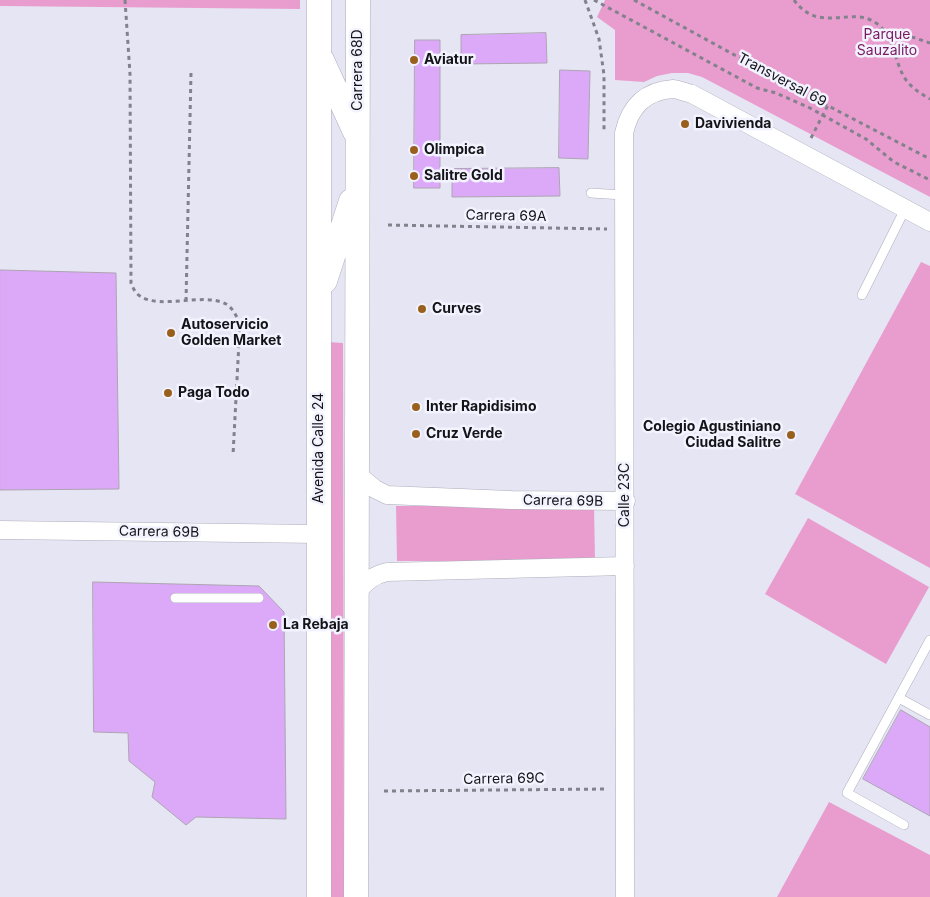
<!DOCTYPE html>
<style>
body{margin:0}
canvas{display:block;background:#e5e5f4}
</style>
<canvas width="930" height="897"></canvas>
<script>
const c = document.querySelector('canvas').getContext('2d');
c.lineJoin = 'round';
function fill(path, color) {
  c.fillStyle = color;
  c.fill(path, 'evenodd');
}
function strokePath(path, color, width, dash) {
  c.strokeStyle = color;
  c.lineWidth = width;
  c.lineCap = dash ? 'butt' : 'round';
  c.setLineDash(dash || []);
  c.stroke(path);
}
function write(font, color, halo, rows, align = 'center') {
  c.font = font + ' Inter,sans-serif';
  c.lineWidth = 5;
  c.setLineDash([]);
  c.textBaseline = 'middle';
  c.strokeStyle = halo;
  c.fillStyle = color;
  for (const [text, x, y, turn = 0] of rows) {
    c.save();
    c.translate(x, y);
    c.rotate((+turn || 0) * Math.PI / 180);
    c.textAlign = isNaN(turn) ? turn : align;
    if (halo) c.strokeText(text, 0, 0);
    c.fillText(text, 0, 0);
    c.restore();
  }
}
fill(new Path2D(`
 M0,0H300V9L0,6Z
 M605,0H930V197L702,77L688,73H672L657,76L644,82L615,80V30L597,17Z
 M921,262L930,266V568L795,494Z
 M328,342L343,343L344,897H328Z
 M396,506H594L595,561H397Z
 M808,518L929,587L886,664L765,594Z
 M829,802L930,855V897H777Z`), '#e99dce');
const building = new Path2D(`
 M546,33L547,63L461,64V35Z
 M415,40H440V188H414Z
 M560,70L590,71L588,159L559,158Z
 M559,168L560,196L452,197V169Z
 M0,270L116,273L119,489L0,490Z
 M93,582L259,586L284,612L286,819L196,817L186,825L152,797L155,782L129,761L128,733L94,732Z
 M901,710L930,727V816L863,779Z`);
fill(building, '#dba9f7');
strokePath(building, '#ada5b2', 1);
const service = new Path2D(`
 M591,193L623,195
 M862,295L905,209
 M175,598H259
 M899,698L930,715
 M904,825L847,793L930,640`);
const minor = new Path2D(`
 M357,474L375,489L387,495L511,500L626,501
 M0,530L319,534
 M357,592C366,582 373,575 387,572L625,566
 M625,897L624,133C630,107 644,91 673,89C678,89 686,93 692,94L930,222`);
const secondary = new Path2D(`
 M322,60L355,132
 M325,281L351,201
 M319,897V0
 M356,897L358,0`);
strokePath(service, '#adadbb', 10);
strokePath(minor, '#adadbb', 19);
strokePath(secondary, '#adadbb', 25);
strokePath(new Path2D(`
 M125,0L130,74L131,283C133,288 135,293 140,296C160,310 204,292 226,304C233,308 236,316 240,323L233,455
 M585,0L599,39L604,75V131
 M594,0L757,88L776,93L810,108L866,139L894,162L930,180
 M634,0L815,99L930,159
 M794,0C820,35 850,5 876,23C896,37 893,61 906,80C912,88 921,94 930,99
 M888,33L903,34L930,43
 M811,138L828,105
 M388,225L607,229
 M186,301L191,73
 M384,791L607,789`), '#82828d', 3, [4, 4]);
strokePath(service, '#fff', 9);
strokePath(minor, '#fff', 18);
strokePath(secondary, '#fff', 24);
for (const [x, y, r, color] of [
 [414,60,5,"#99601d"],
 [685,124,5,"#99601d"],
 [414,150,5,"#99601d"],
 [414,176,5,"#99601d"],
 [422,309,5,"#99601d"],
 [171,333,5,"#99601d"],
 [168,393,5,"#99601d"],
 [416,407,5,"#99601d"],
 [416,434,5,"#99601d"],
 [791,435,5,"#99601d"],
 [273,625,5,"#99601d"]
]) {
  const dot = new Path2D();
  dot.arc(x, y, r, 0, 2 * Math.PI);
  c.fillStyle = color;
  c.fill(dot);
  strokePath(dot, '#f2f3fe', 2);
}
write('14px', '#791a60', '#f2f3fe', [
 ["Parque",887,35],
 ["Sauzalito",887,51]
]);
write('bold 14px', '#131318', '#f2f3fe', [
 ["Aviatur",424,60],
 ["Davivienda",695,124],
 ["Olimpica",424,150],
 ["Salitre Gold",424,176],
 ["Curves",432,309],
 ["Autoservicio",181,325],
 ["Golden Market",181,341],
 ["Paga Todo",178,393],
 ["Inter Rapidisimo",426,407],
 ["Colegio Agustiniano",781,427,"right"],
 ["Ciudad Salitre",781,443,"right"],
 ["Cruz Verde",426,434],
 ["La Rebaja",283,625]
], 'left');
write('14px', '#131318', '#f2f3fe', [
 ["Carrera 68D",358,70,-90],
 ["Transversal 69",782,80,28],
 ["Carrera 69A",506,216,1],
 ["Avenida Calle 24",319,448,-90],
 ["Calle 23C",625,495,-90],
 ["Carrera 69B",563,501,1],
 ["Carrera 69B",159,532,1],
 ["Carrera 69C",504,779,-1]
]);
</script>
